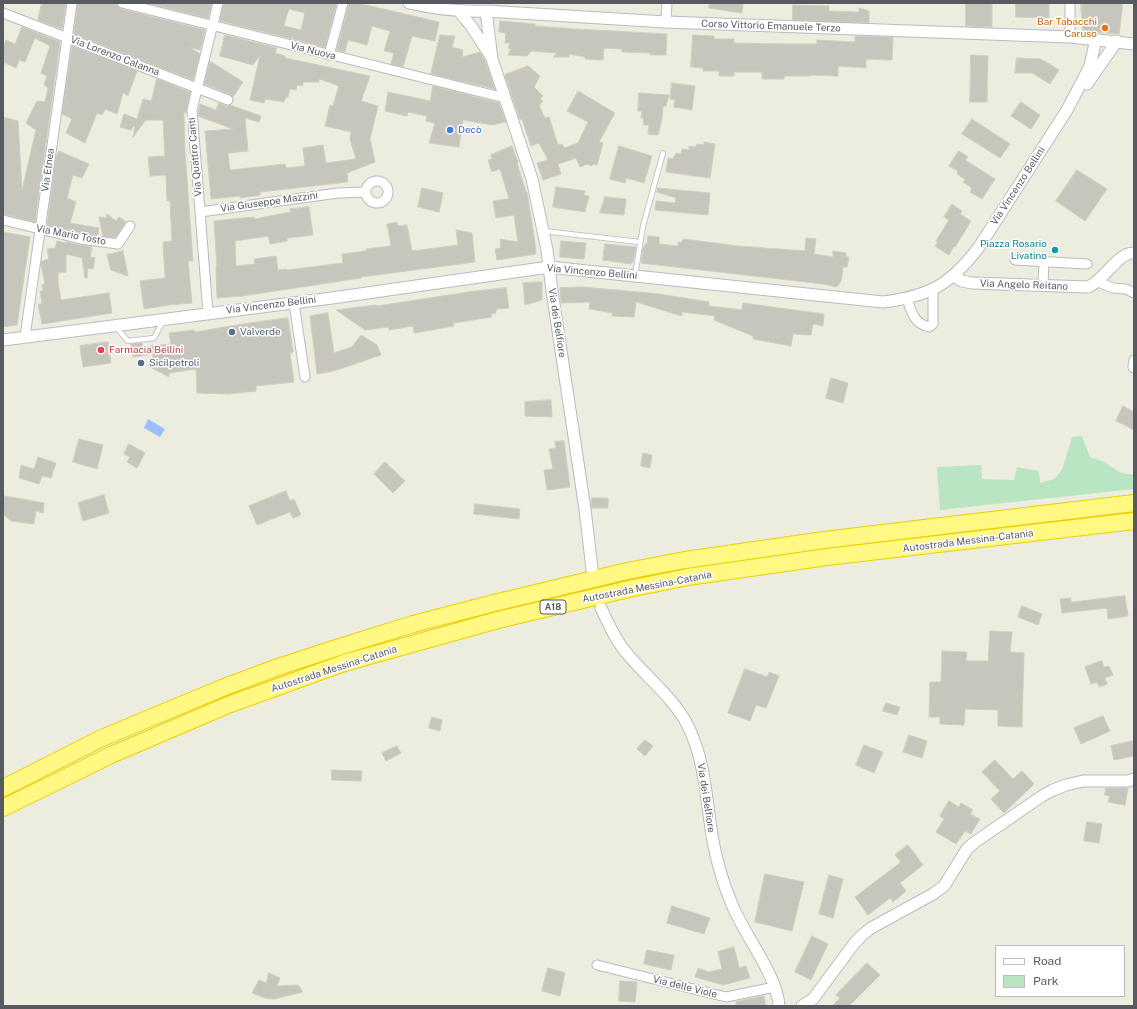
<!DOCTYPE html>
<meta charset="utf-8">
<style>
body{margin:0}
#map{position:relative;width:1137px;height:1009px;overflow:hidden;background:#ececdf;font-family:"Public Sans",sans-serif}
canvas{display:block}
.frame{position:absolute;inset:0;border:4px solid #585a61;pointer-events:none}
.legend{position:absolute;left:995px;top:945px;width:130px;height:52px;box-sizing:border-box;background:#fff;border:1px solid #bcbdc0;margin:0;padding:5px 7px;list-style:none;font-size:12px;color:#585a61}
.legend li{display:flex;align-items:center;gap:8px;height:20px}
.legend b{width:20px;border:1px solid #bcbdc0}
</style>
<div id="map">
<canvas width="1137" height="1009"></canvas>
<div class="frame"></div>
<ul class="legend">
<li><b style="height:5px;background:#fff"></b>Road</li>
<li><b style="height:11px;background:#b9e5c2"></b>Park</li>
</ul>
</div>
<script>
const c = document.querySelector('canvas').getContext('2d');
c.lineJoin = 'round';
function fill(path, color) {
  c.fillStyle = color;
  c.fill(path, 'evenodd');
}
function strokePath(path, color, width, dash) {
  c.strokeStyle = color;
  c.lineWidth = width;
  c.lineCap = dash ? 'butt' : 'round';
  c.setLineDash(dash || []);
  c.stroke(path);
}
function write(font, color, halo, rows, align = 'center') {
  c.font = font + ' "Public Sans",sans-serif';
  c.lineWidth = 3;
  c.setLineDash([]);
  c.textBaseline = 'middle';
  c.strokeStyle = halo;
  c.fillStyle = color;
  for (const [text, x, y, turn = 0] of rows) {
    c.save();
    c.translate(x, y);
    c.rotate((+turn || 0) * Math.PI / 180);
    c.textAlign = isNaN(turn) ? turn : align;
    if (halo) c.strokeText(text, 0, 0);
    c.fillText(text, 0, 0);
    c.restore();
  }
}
fill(new Path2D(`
 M1082,436L1090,457L1104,462L1121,473L1134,475V489L940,510L937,467L981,465L982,479L1014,480L1017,467L1039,471L1040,483L1054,479L1062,470L1072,437Z`), '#b9e5c2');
fill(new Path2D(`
 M148,419L165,429L160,437L144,428Z`), '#9cc0ff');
const building = new Path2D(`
 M42,3H66L62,29L38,20Z
 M78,3H116L118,7L121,9L205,30L200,50L189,47L200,54L193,80L74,34Z
 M147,3H212L208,18Z
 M224,3H337L325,47L220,21ZM289,9L305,13L301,30L284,26Z
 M349,3H358L439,22L435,41L412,36L403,67L391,64L394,53L384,51L390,31L372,26L367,45L348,40L345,52L337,50Z
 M710,3H743L742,13L709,8Z
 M966,3H992V27L966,26Z
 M1016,3H1049V18L1016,17Z
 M1081,3H1123L1119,34L1083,31Z
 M793,5L829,6V11L859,12V8L869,11V23L793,20Z
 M500,21L535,24V26L576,29L667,34L666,55H650V53L622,52V49L604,48L603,60L585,59V57L569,54V57H553L557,53L531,51L527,56L508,55L511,49L508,48L510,43H505L506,33L499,32Z
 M22,27L60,42L35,222L3,214V117L18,121L22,190L36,130L26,123L37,101L45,102L48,88L44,85L47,76L41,73L50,46L35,38L25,62L19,60L16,68L3,62V48L6,40L15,44Z
 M225,35L277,48L275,53L285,56V58L370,76L361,101L378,106L370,139L375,162L347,173L348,182L260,192V195L240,198V196L211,199L205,131L233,129L198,116L200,104L216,110L219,103L226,106L230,105L261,116L259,122L245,118L248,151L228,153L230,170L285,164L286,168L305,166L303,148L323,145L326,163L356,159L350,139L351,132L325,126L330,105L333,106L339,86L319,79V82H304L302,86L297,85L296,90L290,89L288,97H286L284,102L265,99L264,103L250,100L260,55L253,65L220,56Z
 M440,35L455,36L452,47L463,50L462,57L480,52L486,63L495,89L431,74Z
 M693,35L714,36V39H734V43L784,44H817V40L855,42V36L893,37L892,60L866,59V68L838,66V76L810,75V76H784V79H762V72H734V76H719V71H703V68L691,67Z
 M72,46L137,71L128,96L123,93L117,114L105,109L102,115L97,113L85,143L66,133L72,119L62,114Z
 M971,55L988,56L987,102H970Z
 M1017,58L1041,59L1059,70L1050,84L1032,73H1015Z
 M210,61L243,82L233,97L230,94L204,84Z
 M528,66L540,76L534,87L543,96L540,99L543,101L539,106L545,118L549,117L558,145L562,144L564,148L578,143L588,122L567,111L578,91L615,113L599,142L603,143L597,165L593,164L592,166L587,164L580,167L576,158L558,164L561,174L543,180L537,163L548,160L539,143L531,146L522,119L520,120L505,75Z
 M157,79L190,92L186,113L184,112L185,152L193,261H188L192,303L169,305L144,309L140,281L165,278L163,242L172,241L170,201H167L166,175L150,176L148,157L165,156L163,120H146L133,137L135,127L133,126L131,130L120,127L124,114L137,119L143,99L151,101Z
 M672,83L695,86L692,110L674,107L675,100L670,99Z
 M433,86L499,103L506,122L492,125L463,120L459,147L429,143L435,123L426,121L427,116L408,112L407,116L385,111L388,92L430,101Z
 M639,93L669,95L666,106H663L662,119L658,135L648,134L649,125H643L644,118H641L642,111H638Z
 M1021,102L1040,115L1031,129L1011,116Z
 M972,119L1010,144L1000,158L962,134Z
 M704,142L715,144L710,178L666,172L668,158L673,159L676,153L681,154L682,149L689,150V146L696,147L697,144L704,145Z
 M512,146L518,162L517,163L526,192H527L535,242L536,254L497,260L495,249L501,248L500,239L518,242L514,215L496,218L493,201L509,199L500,169L492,172L488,160L492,159L491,155Z
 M619,146L652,156L644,183L626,178L625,183L610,179Z
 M59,151L89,164L82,178L73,175L67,198L76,202L70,223L99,228L98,235L82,233L47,225L56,157Z
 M959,151L968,157L965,160L995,179L982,199L970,192L972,188L963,182L965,179L957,174L958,171L949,166Z
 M1077,170L1107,189L1085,221L1056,201Z
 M556,187L585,191L584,195L589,196L585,212L553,207Z
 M422,188L443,193L439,212L418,207Z
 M658,188L710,193L708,215L655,210L656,201L675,203L676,198L657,192Z
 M605,197L626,199L624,215L600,213Z
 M952,204L962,211L960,214L971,221L955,247L954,246L949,255L935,246L938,242L936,241L949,220L944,217Z
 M309,207L313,235L287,238V241L270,244L268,236L235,241L236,266L255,264L254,259L276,256L278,270L286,269L287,270L343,263L342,254L366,251V249L391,246L387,224L397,222L398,226L407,225L412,251L458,245L456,230L472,233L475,262L361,277V278L242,296L217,298L216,267H217L214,221L254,217V219L291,212L290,209Z
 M107,214L116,221L119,217L126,222L115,238L103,236L99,217L106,218Z
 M3,232L30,237L17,325L3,327Z
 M648,236L659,237V244L678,246V242H682L683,239L738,246L805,251L806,238L816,239L814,254L833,257V251L846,253V257H849L847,267H843L841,281L837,287L823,284L641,263L643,248H644L645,244H647Z
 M57,241L66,243V242L92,247L90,258L95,257L93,269L88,268L87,278H85L82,258L66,254V272L58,273V282L61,300L109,293L112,313L42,324L38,304H42L40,291H43L42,285L45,284L41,265L42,261L49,259L47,249L55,248Z
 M561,241L586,243L584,259L560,257Z
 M605,244L636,247L633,262H632L631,264L603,260Z
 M123,251L128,276L111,270L107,255Z
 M542,282V300L525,305L523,283Z
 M583,287L659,294L709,302V306L742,310L743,303L824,314L823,326L813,324L811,335L793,334L791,346L753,339V336L714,320L715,316L682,312V316L636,302L634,317L612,316L613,313L589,309L590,302L561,303L560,288Z
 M506,288L509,308L496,309V313L491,314L492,317L453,323L454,326L414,333L413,326L389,330V327L365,330L336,310L376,305L377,306L475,291Z
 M328,313L334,353L352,347L361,335L377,345L381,355L334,371L317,374L310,316Z
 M288,318L293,352L290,353L294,382L256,386V391L228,394L197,393L196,369L169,373V377L148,366L154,354L133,357L131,344L142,343L143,347L171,344L169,333L194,330L195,332L249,323Z
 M108,342L111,363L83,367L80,346Z
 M831,378L848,383L843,403L826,398Z
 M551,400L552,417L525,416V402Z
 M1123,406L1134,412V430L1116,421Z
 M79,439L103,445L97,469L73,462Z
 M564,441L570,487L547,490L544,470L553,469L549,449L556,448L555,442Z
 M129,444L145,453L137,468L127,462L130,457L124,454Z
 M643,453L652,455L650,468L641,466Z
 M38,457L56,463L51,478L42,476L39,484L19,478L21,465L34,469Z
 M385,462L405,481L393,493L374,474Z
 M286,491L290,501L294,499L301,515L293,518L290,512L257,525L249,506Z
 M104,495L109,513L83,521L78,503Z
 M4,496L44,503L43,513L36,511L34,524L11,521L3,514Z
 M592,498H608V508H592Z
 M475,504L520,509L519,519L474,514Z
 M1125,596L1128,616L1108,619L1107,608L1062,613L1060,599L1071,598V602Z
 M1022,606L1042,614L1038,625L1018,617Z
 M990,631L1012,632L1010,652L1024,653L1022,727L998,726V710L965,709L964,725L940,724V717H929L930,682H941L942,651L967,652L966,661H988Z
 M1102,661L1104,667L1109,666L1113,675L1105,678L1107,684L1099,687L1097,682L1091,684L1085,667Z
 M745,669L767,677L769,672L779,676L766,708L756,705L750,721L728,713Z
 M886,703L900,707L897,715L883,711Z
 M1103,716L1110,731L1081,744L1074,728Z
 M432,717L442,720L440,731L429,728Z
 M909,735L927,741L922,758L903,752Z
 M645,740L653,746L645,756L637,749Z
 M1134,741V756L1114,760L1111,746Z
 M864,745L883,752L874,773L856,765Z
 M397,746L401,753L386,761L382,753Z
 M995,760L1013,779L1022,771L1034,784L1004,813L991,799L1000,791L982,772Z
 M332,770L362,771L361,781L332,780Z
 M1106,788H1128L1125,805L1108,802L1110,796L1105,795Z
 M949,801L959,807L961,803L973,810L970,814L980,819L971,834L965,831L956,844L936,832L944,819L940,816Z
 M1087,822L1102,824L1099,843L1084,841Z
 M908,845L923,865L900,883L906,891L893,902L890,898L868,915L855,897L901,862L895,855Z
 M765,874L804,882L792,931L755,922Z
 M829,875L843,879L833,918L819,914Z
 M672,906L710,918L704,934L667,923Z
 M812,936L828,944L811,980L795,972Z
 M734,947L739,968L746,966L750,978L723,985L695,977L698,968L708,972L722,969L718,952Z
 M647,950L674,955L671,970L644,964Z
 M867,963L880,975L849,1006H832L840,998L836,995Z
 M548,968L565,973L560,996L542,991Z
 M269,973L280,978L277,986L298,985L303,992L274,999L265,998L252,993L259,980L266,983Z
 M620,981L637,982L635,1002L619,1001Z
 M764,996L766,1006H736V1002Z`);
fill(building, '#c7c6bc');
strokePath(building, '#d1cebd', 1);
const service = new Path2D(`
 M543,231L640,242
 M635,276L643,226L663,153
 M116,327L128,341L154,338L163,321`);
const minor = new Path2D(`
 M122,3L505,98
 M1070,3V37
 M3,13L228,100
 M666,22L667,3
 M329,55L343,3
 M366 192a11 11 0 1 1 22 0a11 11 0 1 1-22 0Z
 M200,212L338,193L366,192
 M3,220L81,239L118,244L130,226
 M1015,260L1087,264
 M1098,282L1113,288L1126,289L1134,293
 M1043,286L1044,261
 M907,299C912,312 913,323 929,327L933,324V290
 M294,303L305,377
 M208,313L192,110L218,3
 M25,337L72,3
 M1134,360L1133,367L1134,368
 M597,965L726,997L775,987`);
const tertiary = new Path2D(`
 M409,3C435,9 459,12 486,11L666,22L1070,37L1134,44
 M459,11L471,26L490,55
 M486,11L492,59L532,179L547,250L552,291L585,509L592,569
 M1087,84L1117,41
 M954,276L962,281L972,283L1088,287C1104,281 1118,252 1134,253
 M3,340L332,298L549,267L883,302C930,296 950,285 979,247L1067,110L1090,66L1096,39
 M601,608C609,625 617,643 630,657C649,679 673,698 687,724C706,761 706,802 713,841C717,862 723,883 731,902C743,934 777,974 779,1006
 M802,1006L813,999L853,945L861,936L871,928L933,894L944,886L967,849L975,842L1042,796L1053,790L1066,785L1083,781H1128L1134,779`);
const motorway = new Path2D(`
 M3,788L102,738L222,688L278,667L336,648L413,624L494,603L627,571L685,560L824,540L1134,503
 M3,808L111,755L228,705L344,663L498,620L629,589L688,577L827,557L1134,521`);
strokePath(service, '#babbc2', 6);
strokePath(minor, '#babbc2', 11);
strokePath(tertiary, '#babbc2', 13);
strokePath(motorway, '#ebd000', 18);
strokePath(service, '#fff', 4.5);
strokePath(minor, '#fff', 9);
strokePath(tertiary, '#fff', 11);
strokePath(motorway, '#fff883', 16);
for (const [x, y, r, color] of [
 [1105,28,4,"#e8710a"],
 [450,130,4,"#3f7fe0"],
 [1055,250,4,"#0f9aa8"],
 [232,332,4,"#5c6f8a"],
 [101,350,4,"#e0444e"],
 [141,363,4,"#5c6f8a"]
]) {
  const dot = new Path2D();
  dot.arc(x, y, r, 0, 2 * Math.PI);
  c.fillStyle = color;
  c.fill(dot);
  strokePath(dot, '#fff', 1.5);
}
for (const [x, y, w] of [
 [553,607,26]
]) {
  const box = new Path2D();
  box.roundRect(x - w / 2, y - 7, w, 14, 3);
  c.fillStyle = '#fff';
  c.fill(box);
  strokePath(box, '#585a61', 1);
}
write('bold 9px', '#585a61', null, [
 ["A18",553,607]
]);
write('10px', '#c56008', '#fff', [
 ["Bar Tabacchi",1097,22],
 ["Caruso",1097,34]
], 'right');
write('10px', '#585a61', '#fff', [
 ["Corso Vittorio Emanuele Terzo",771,26,2],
 ["Via Nuova",313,51,14],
 ["Via Lorenzo Calanna",115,56,21],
 ["Via Quattro Canti",195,157,-95],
 ["Via Etnea",48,170,-82],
 ["Via Vincenzo Bellini",1018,186,-57],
 ["Via Giuseppe Mazzini",269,202,-8],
 ["Via Mario Tosto",71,235,11],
 ["Via Vincenzo Bellini",592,272,5],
 ["Via Angelo Reitano",1024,285,2],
 ["Via Vincenzo Bellini",271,305,-7],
 ["Via dei Belfiore",557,323,81],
 ["Autostrada Messina-Catania",968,541,-7],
 ["Autostrada Messina-Catania",647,587,-11],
 ["Autostrada Messina-Catania",334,669,-18],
 ["Via dei Belfiore",706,798,81],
 ["Via delle Viole",685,987,14]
]);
write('10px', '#366cbe', '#fff', [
 ["Decò",458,130]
], 'left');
write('10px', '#0d838f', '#fff', [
 ["Piazza Rosario",1047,244],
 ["Livatino",1047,256]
], 'right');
write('10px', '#4e5e75', '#fff', [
 ["Valverde",240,332],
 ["Sicilpetroli",149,363]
], 'left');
write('10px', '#be3a42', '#fff', [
 ["Farmacia Bellini",109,350]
], 'left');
</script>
